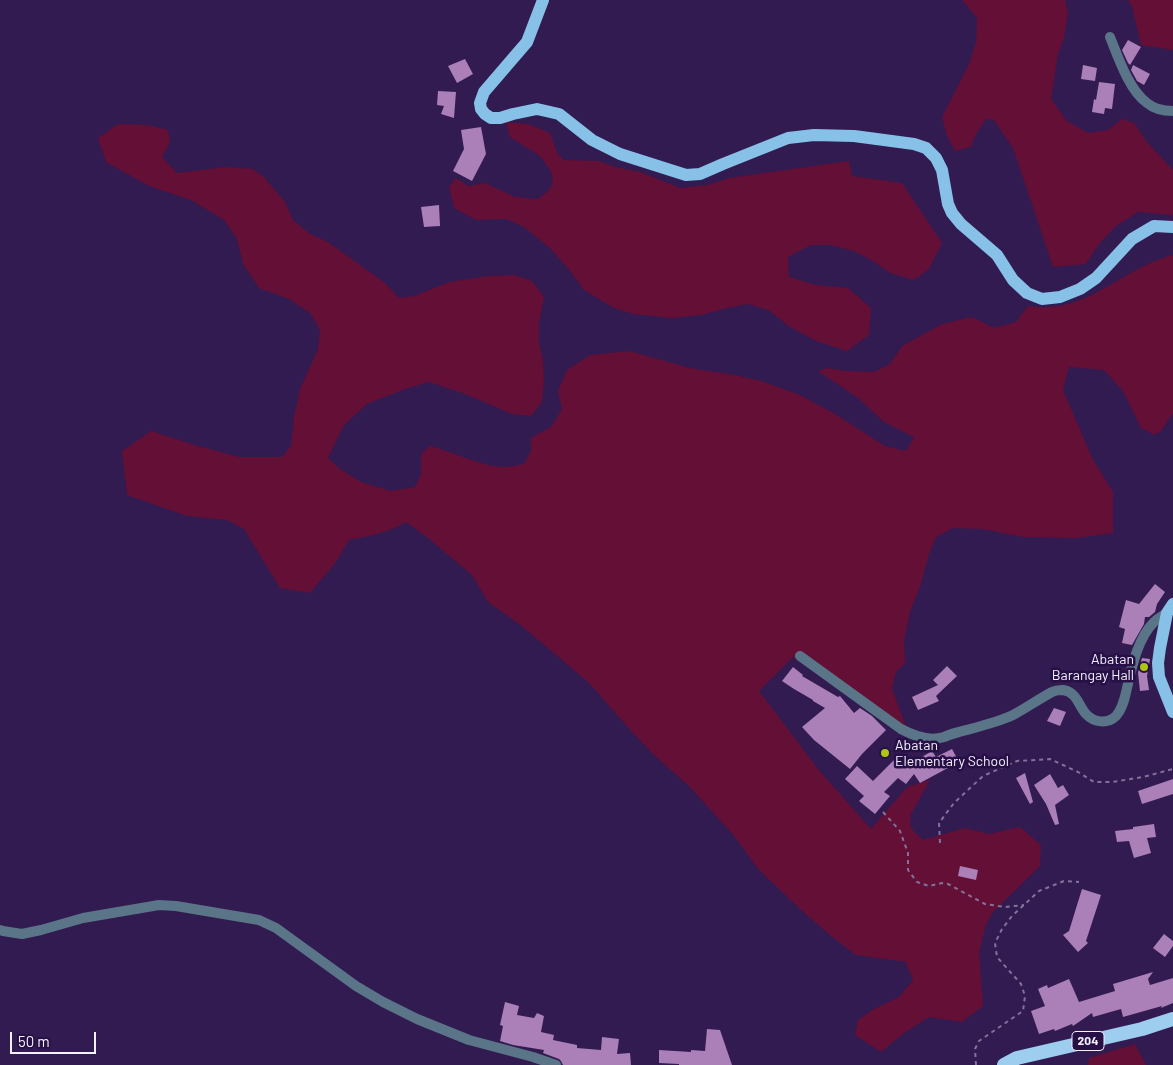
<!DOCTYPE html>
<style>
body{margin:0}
#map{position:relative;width:1173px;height:1065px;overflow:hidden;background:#311b51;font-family:Barlow,sans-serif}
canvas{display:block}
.scale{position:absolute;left:10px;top:1032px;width:86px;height:22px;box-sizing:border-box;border:2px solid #f4f0fe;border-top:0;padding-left:6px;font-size:15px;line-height:18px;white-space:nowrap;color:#f4f0fe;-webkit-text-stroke:4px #271046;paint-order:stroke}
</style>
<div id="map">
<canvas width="1173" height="1065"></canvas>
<div class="scale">50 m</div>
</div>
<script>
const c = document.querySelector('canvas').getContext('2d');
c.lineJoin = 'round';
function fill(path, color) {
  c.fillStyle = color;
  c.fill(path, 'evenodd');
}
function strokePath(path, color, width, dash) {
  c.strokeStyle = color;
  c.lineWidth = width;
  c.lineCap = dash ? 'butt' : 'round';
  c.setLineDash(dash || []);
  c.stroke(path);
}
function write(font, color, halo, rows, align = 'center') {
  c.font = font + ' Barlow,sans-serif';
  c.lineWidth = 5;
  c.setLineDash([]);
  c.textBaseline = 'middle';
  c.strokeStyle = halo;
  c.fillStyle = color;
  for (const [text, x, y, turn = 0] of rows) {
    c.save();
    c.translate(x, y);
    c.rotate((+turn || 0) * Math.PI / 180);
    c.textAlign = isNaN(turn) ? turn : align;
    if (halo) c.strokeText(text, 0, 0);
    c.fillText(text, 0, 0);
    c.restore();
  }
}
fill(new Path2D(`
 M961,0H1065L1068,13L1064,38L1058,54L1051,99L1067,121L1088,133L1108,130L1122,119L1134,123L1147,142L1173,170V215L1138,212L1116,226L1099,244L1086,264L1053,267L1013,148L994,120L986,119L976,134L971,147L955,151L947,136L942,117L969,64L976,42L977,18L965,3Z
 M1128,0H1173V50L1141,45L1132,6Z
 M506,122L528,124L550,133L557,153L564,160L599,161L615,167L640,172L680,188L708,185L729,178L849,161L852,176L902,183L942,243L929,269L914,280L890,273L873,261L854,251L829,245H811L788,257L789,277L816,285L848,288L871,308L869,335L847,351L816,341L790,327L768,310L748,304L727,308L701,315L672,318L633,314L614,308L584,290L570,271L551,249L524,227L506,219L476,220L454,208L449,187L456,178L468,186L485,183L515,197L538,199L550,189L553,179L550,170L540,156L510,137Z
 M118,124L147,125L168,130L170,142L162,157L177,173L226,167L253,169L265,178L285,202L293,220L310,234L328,242L385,283L399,298L414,296L450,282L487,276L514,275L532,281L544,297L539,323V343L543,360L544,380L542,402L531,416L512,414L465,394L429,382L405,389L367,404L344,425L328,458L340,469L361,482L391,491L415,487L421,474V454L430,446C454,452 476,464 500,467C508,468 517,465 524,464L531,451V438L551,427L562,409L558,391L567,370L590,355L629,351L690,368L735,375L761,381L800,395L835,414L885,446L906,451L914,437L884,422L858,398L818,371L827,368L847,371L874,372L890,364L902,346L942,324L972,317L994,328L1016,322L1028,306C1087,316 1122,267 1173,255V413L1161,431L1155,435L1141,428L1123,391L1104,370L1069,367L1063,390L1093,460L1113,492V533L1077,538L1023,537L982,529L953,528L936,537L929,554L920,587L910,612L904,641L905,663L896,672L892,688L910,739L793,657L759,691L818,769L871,829L907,787L930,780L910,816L911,828L923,840L965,828L989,834L1020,827L1041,845L1040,866L992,913L986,925L979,952L983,1006L962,1022L929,1017L904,1033L881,1052L855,1035L858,1020L874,1009L899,997L913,980L905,961H899L856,955L831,936L801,910L758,869L735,837L690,787L654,755L632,732L589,683L523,627L488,602L472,575L428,538L406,522C388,533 369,536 349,540L336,562L310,593L280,588L244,529L227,520L187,516L127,495L122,451L151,431L198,446L239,457H282L291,446L294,417L300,389L318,349L320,330L310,313L289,299L259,288L243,264L237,239L224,220L191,200L149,186L106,162L98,138Z
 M1135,1044L1146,1065H1088L1089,1058Z`), '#630f36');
fill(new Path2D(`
 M1128,40L1141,47L1130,65L1128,63L1122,50Z
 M465,59L473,74L457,83L448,66Z
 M1083,65L1097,68L1095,81L1081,79Z
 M1133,65L1150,74L1144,85L1137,81L1131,70Z
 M1099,82L1115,84L1112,109L1105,108L1104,114L1092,112L1094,99L1096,100Z
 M438,91L456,92L454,118L441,114L444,106L437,105Z
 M481,127L486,154L472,181L453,171L464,149L461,130Z
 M439,205L440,226L424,227L421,207Z
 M1155,584L1165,592L1157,604L1155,612L1149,617H1145L1144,624L1132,645L1122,643L1125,629L1119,627L1126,600L1139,604Z
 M1142,658L1150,659L1147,676L1149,690L1140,691L1138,673Z
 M947,666L957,676L936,696L939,701L918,710L912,697L938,685L933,680Z
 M793,667L803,675L802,676L838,697L840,696L854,713L860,708L872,716L886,730L862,754L850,769L814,740L802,727L825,708L813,701V700L794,689L782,681Z
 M1054,708L1066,712L1060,726L1047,721Z
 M952,749L959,762L920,783L914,774L906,784L898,778L884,792L890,796L875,814L859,801L864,796L845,779L857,766L873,781L900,754L910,764L932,751L936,757Z
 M1025,773L1033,802L1030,804L1016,778Z
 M1050,774L1058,788L1063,785L1069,795L1055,805L1059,824L1055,825L1046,804L1034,785Z
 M1173,779V794L1142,804L1138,791Z
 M1154,824L1156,837L1147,838L1151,853L1134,858L1129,841L1117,842L1115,831L1133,829V827Z
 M960,866L978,870L976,880L958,876Z
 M1082,889L1101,895L1086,941L1088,943L1078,952L1063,935L1069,931Z
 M1164,934L1173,941V946L1165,957L1153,948Z
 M1153,972L1148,979L1150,985L1173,978V1003L1161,1008L1162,1006L1123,1017L1121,1009L1093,1017L1092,1013L1073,1026L1072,1024L1055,1031L1054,1029L1039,1034L1031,1011L1045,1006L1038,989L1047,985L1048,988L1069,979L1079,1002L1115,991L1113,984Z
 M505,1002L519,1006L517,1015L534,1018L537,1013L544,1016L541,1032L554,1035L553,1040L577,1045V1048L601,1050L602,1037L619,1039L617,1054L630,1053L631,1065H563L561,1061L559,1059L543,1053L544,1050L513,1045L500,1041L503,1026L500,1025Z
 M707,1029L720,1030L732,1065H679V1064L659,1063V1050L691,1052V1050L705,1051Z`), '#ab7fb7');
strokePath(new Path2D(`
 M883,812L900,831L908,853V870L917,882L929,886L942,883L948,884L985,904L1005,907L1024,905
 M940,843L939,823L954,803L983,776L1017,761L1050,759L1078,772L1094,782H1112L1143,777L1173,769
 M976,1065L975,1049L979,1041L1023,1011L1025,996L1021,984L997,957L995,943L1002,929L1012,916L1039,891L1064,881L1079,882`), '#827399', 2, [4, 4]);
strokePath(new Path2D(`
 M1110,37C1118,57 1129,90 1147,103C1154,109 1164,111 1173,111
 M800,656L901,729C914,736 929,742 944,737C949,735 954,733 959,732C977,727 996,723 1013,715C1026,708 1039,699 1052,692C1056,690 1059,690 1063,690C1077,692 1078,705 1086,714C1094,723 1108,724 1116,716C1123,708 1125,697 1127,688C1132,666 1138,638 1154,622C1158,618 1163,616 1167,613
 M0,930L3,931L22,934L41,930L83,918L159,905L176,906L259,920L276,928L356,986L383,1002L417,1019L469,1040L533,1057L556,1065`), '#5a7588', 10);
strokePath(new Path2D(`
 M543,0L527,42L484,92L480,103L481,109L485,114L491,118H500L513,114L537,109L559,114L592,140L620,154L686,175L700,174L723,164L788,138L814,135L854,136L914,144L926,148L936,158L942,170L948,204L952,213L961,224L997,255L1013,280L1027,293L1042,299L1060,297L1080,289L1096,278L1132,239L1154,226L1173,227
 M1173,604L1167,613L1160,648L1158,663L1159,677L1173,712`), '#88c1e7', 12);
strokePath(new Path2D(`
 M1004,1065L1017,1058L1142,1029L1173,1019`), '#9eceef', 14);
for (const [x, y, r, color] of [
 [1144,667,5,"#acc612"],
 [885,753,5,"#acc612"]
]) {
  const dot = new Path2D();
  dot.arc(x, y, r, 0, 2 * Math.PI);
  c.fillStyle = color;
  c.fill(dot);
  strokePath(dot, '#271046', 2);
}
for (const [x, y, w] of [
 [1088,1041,32]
]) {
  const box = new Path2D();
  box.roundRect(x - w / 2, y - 9.5, w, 19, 4);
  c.fillStyle = '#271046';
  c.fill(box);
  strokePath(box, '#f4f0fe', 1);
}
write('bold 12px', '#f4f0fe', null, [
 ["204",1088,1041]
]);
write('14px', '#f4f0fe', '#271046', [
 ["Abatan",1134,659],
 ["Barangay Hall",1134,675],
 ["Abatan",895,745,"left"],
 ["Elementary School",895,761,"left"]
], 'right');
</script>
